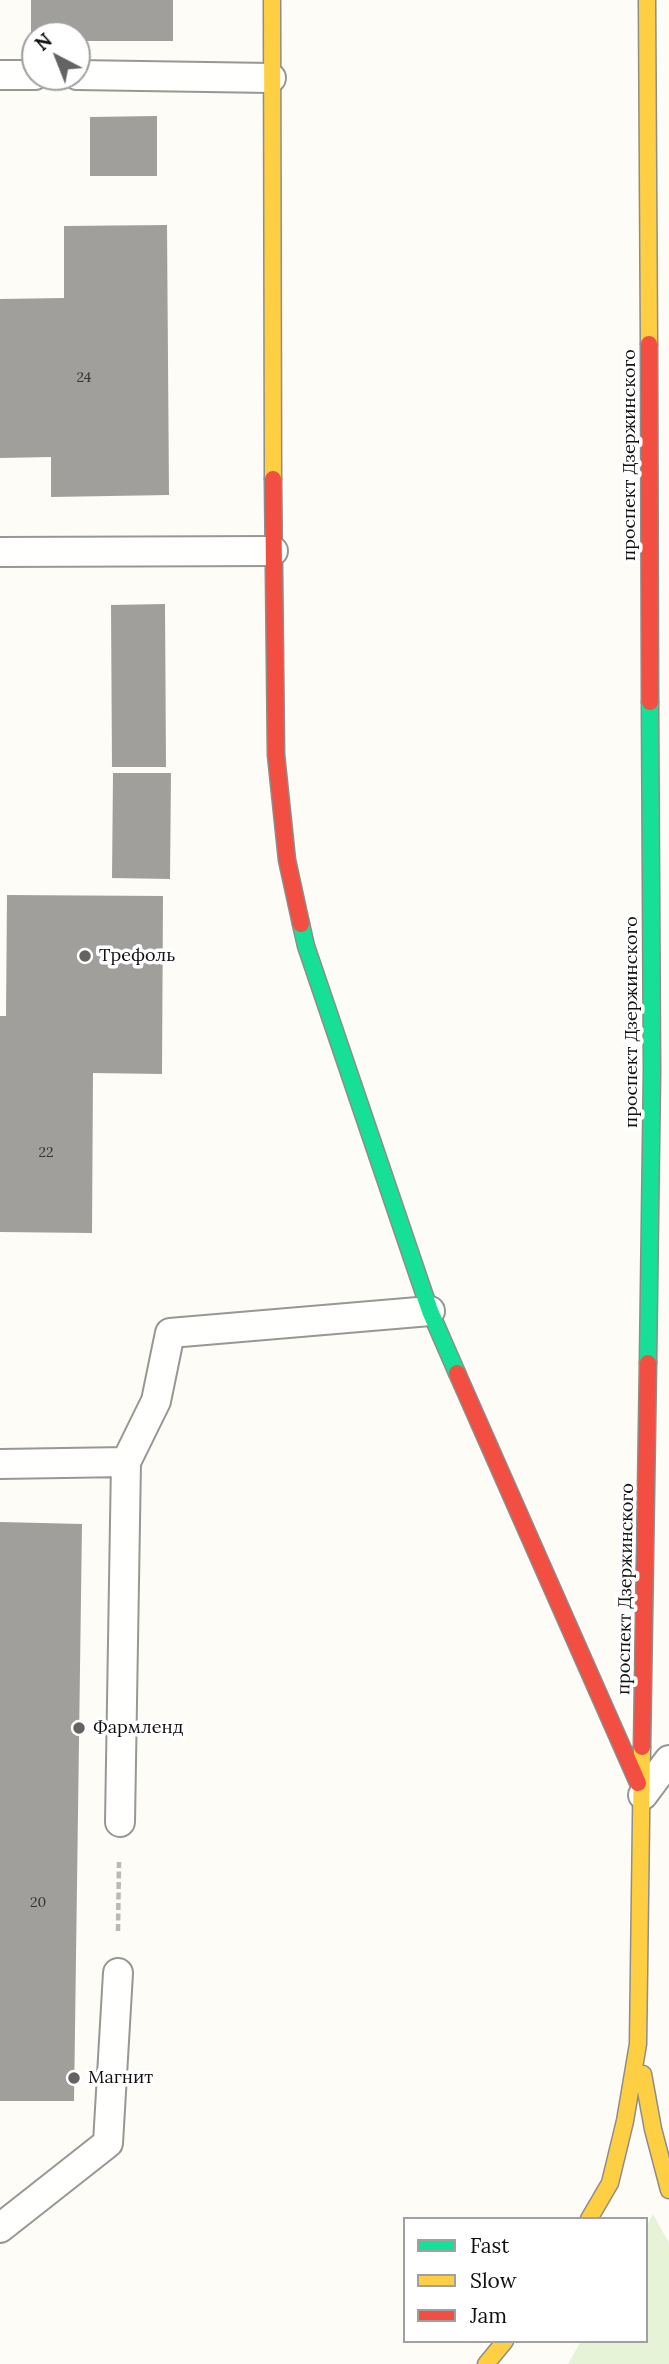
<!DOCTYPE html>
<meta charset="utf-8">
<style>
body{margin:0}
#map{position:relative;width:669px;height:2364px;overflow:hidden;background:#fdfcf7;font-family:Lora,serif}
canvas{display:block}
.legend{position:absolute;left:403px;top:2217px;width:245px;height:126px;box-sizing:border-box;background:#fff;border:2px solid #a0a0a0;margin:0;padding:9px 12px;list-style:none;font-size:21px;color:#111}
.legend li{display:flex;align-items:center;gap:14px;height:35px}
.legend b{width:35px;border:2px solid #a0a0a0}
.north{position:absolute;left:21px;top:21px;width:70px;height:70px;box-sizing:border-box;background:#fff;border:2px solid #a0a0a0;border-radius:50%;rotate:318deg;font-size:19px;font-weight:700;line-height:28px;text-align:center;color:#111}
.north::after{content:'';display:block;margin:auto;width:24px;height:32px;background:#646362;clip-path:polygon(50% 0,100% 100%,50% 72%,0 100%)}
</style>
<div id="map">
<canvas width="669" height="2364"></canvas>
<ul class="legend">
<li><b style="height:9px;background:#16e098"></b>Fast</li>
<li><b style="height:9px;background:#ffcf43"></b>Slow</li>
<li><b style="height:9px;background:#f24e42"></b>Jam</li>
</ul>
<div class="north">N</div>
</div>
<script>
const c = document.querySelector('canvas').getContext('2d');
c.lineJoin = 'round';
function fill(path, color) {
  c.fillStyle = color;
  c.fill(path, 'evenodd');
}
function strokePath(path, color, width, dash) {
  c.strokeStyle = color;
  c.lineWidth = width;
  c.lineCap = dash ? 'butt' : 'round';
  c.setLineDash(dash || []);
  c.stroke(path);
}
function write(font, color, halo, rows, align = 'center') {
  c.font = font + ' Lora,serif';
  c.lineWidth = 7;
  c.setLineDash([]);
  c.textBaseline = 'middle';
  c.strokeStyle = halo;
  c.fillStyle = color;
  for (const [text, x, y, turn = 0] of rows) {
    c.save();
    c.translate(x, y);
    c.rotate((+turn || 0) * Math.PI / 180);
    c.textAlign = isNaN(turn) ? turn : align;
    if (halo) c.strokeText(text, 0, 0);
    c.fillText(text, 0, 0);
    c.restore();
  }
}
fill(new Path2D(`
 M653,2214L669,2243V2364H568L581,2341H646V2227Z`), '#e7f3d7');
fill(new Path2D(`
 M31,0H173V41H77V35H35V41H31Z
 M157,116V176H90V117Z
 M167,225L169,495L51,497V457L0,458V299L64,298V226Z
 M165,604L166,767H112L111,605Z
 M113,773H171L170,879L112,878Z
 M7,895L163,896L162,1074L93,1073L92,1233L0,1232V1016H6Z
 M0,1522L82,1524L74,2101H0Z`), '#a19f9c');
const lane = new Path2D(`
 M0,75H35
 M77,75L271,78
 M0,552L273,551
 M0,1464L126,1462
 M643,1795L669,1760
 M120,1822L126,1462L156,1401L170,1333L430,1311
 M0,2228L108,2143L118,1973`);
const fast = new Path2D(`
 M301,924L306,946L430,1311L457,1373
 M648,1363L652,1071L650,702`);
const slow = new Path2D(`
 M272,0L273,479
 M647,0L649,344
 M643,2074L653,2129L669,2190
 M589,2219L610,2183L625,2121L638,2044L642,1747
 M486,2364L505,2341`);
const jam = new Path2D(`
 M649,344L650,702
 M273,479L276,755L287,860L301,924
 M457,1373L638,1783
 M642,1747L648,1363`);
strokePath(lane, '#979795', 32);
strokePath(fast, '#8e8d8b', 19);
strokePath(slow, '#8e8d8b', 19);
strokePath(jam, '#8e8d8b', 19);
strokePath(new Path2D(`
 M118,1931L119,1862`), '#b9b9b8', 4.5, [7, 3.5]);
strokePath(lane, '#fffffe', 28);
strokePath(fast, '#16e098', 16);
strokePath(slow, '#ffcf43', 16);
strokePath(jam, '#f24e42', 16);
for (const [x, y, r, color] of [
 [85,956,7,"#646362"],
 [79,1728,7,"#646362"],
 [74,2078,7,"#646362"]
]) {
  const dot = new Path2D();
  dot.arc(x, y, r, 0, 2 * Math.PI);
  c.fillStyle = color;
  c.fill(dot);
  strokePath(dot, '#fff', 2.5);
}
write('14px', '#353434', null, [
 ["24",84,378],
 ["22",46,1153],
 ["20",38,1903]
]);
write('18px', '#111', '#fff', [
 ["проспект Дзержинского",630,455,-90],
 ["проспект Дзержинского",632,1022,-90],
 ["проспект Дзержинского",626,1589,-89]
]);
write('18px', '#111', '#fff', [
 ["Трефоль",99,956],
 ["Фармленд",93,1728],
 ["Магнит",88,2078]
], 'left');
</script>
